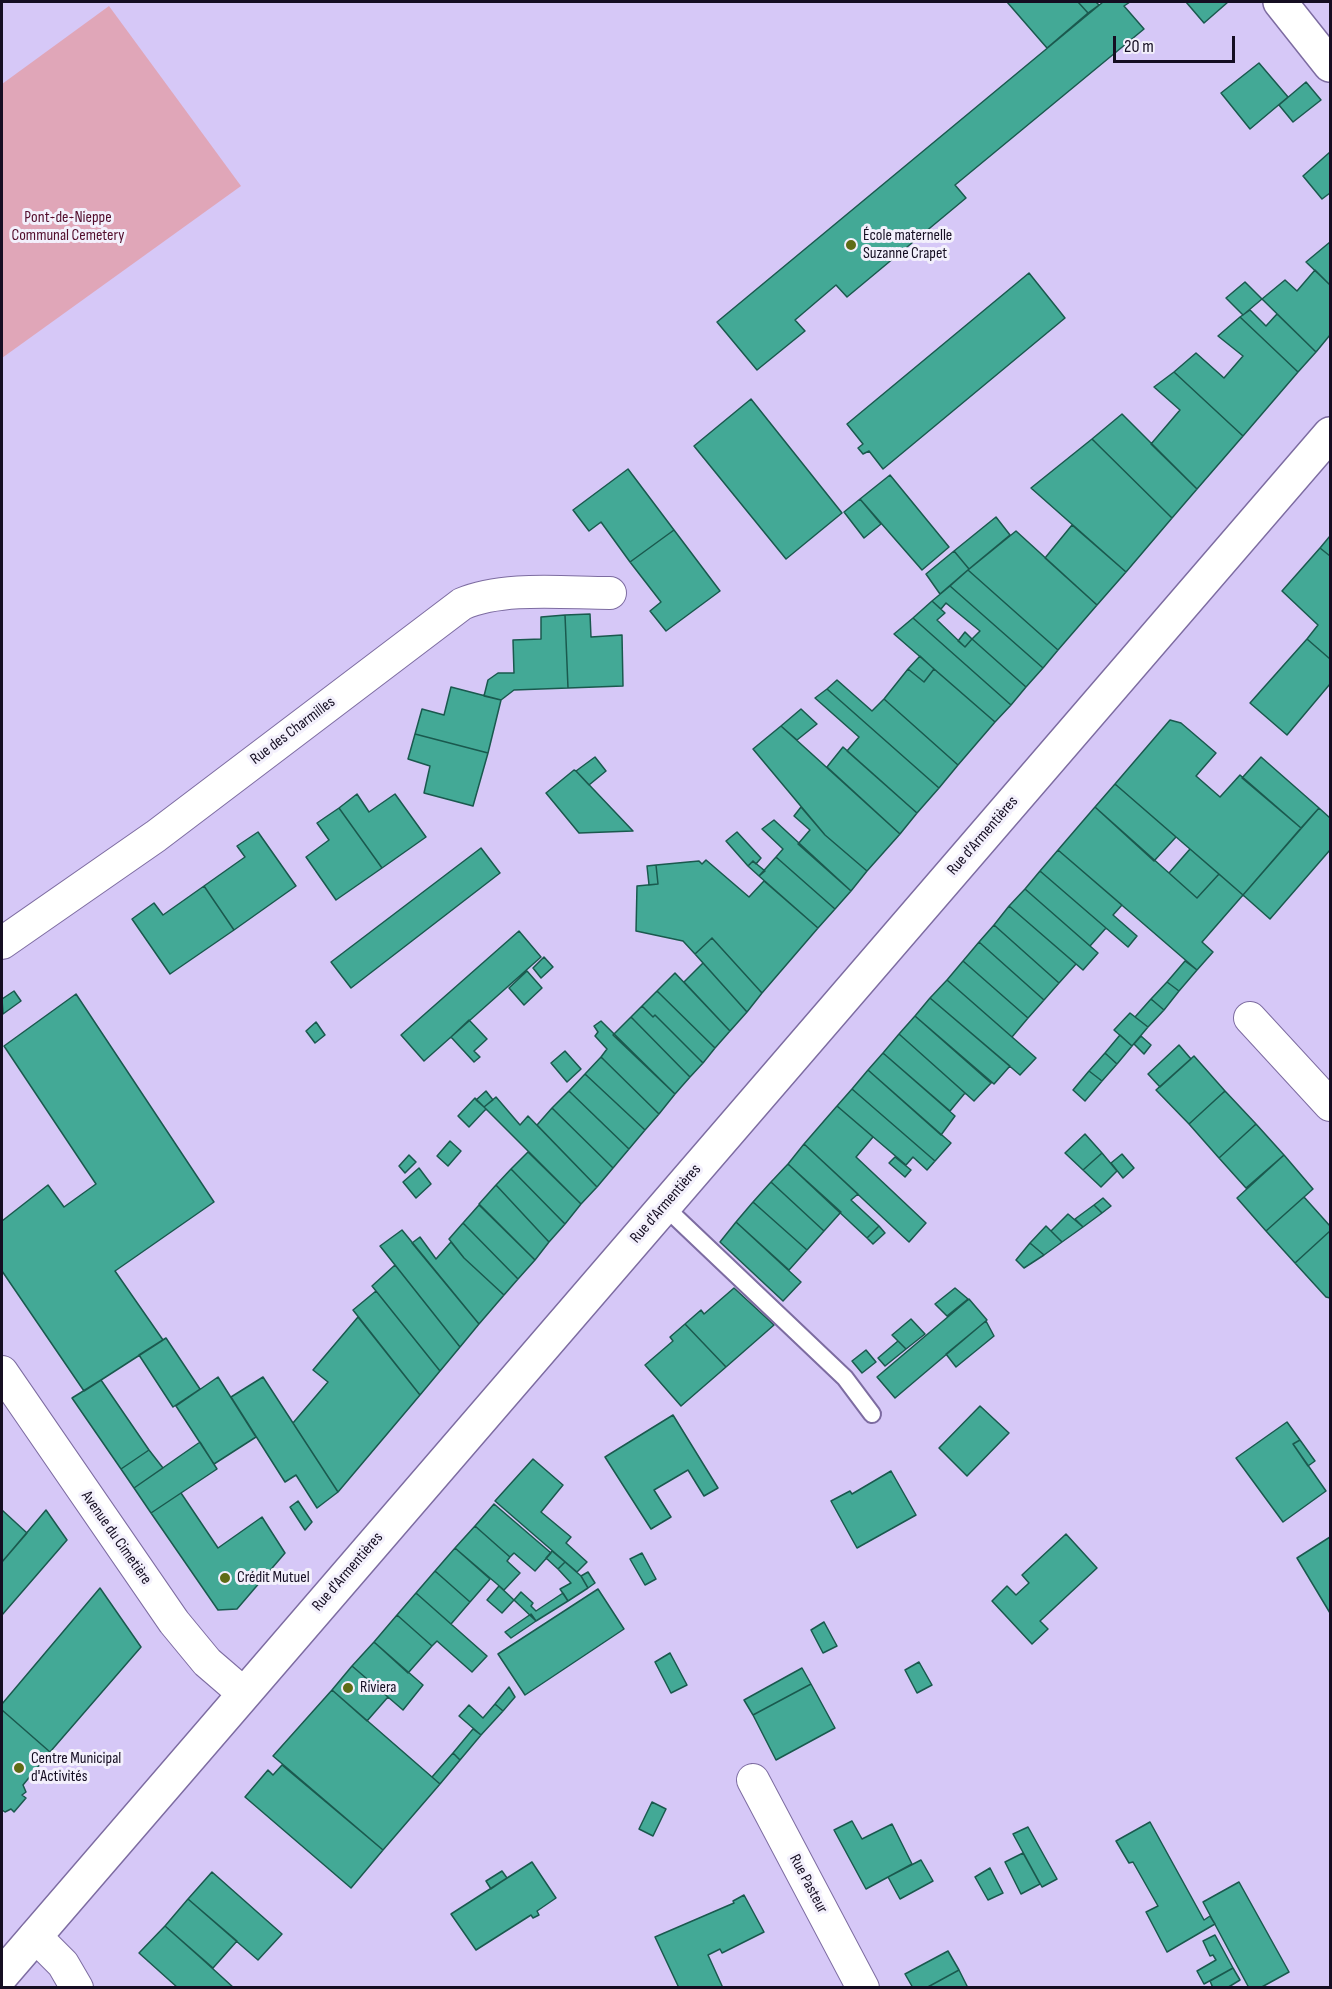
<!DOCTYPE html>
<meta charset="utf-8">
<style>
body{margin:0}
#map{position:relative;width:1332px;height:1989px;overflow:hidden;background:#d6c8f7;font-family:"Sofia Sans Condensed",sans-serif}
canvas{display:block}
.frame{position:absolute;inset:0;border:3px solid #150e22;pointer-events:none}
.scale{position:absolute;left:1113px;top:36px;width:122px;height:27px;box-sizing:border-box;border:3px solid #150e22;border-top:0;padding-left:8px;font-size:18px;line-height:21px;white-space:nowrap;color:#150e22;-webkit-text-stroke:4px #f3f0fc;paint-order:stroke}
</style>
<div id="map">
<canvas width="1332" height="1989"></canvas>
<div class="frame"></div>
<div class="scale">20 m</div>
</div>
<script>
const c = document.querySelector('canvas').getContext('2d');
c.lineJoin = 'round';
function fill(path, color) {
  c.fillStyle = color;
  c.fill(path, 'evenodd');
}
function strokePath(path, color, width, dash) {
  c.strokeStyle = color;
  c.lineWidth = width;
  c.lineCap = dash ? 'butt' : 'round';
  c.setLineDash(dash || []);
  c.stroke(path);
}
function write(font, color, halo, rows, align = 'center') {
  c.font = font + ' "Sofia Sans Condensed",sans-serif';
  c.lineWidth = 6;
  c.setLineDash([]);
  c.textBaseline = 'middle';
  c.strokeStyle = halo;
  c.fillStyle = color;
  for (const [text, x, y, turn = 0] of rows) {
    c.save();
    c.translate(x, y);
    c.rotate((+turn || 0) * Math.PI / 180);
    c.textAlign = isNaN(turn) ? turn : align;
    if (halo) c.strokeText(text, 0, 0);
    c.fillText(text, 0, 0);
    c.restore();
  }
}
fill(new Path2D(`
 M109,6L241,186L2,358V84Z`), '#e0a6b8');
const building = new Path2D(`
 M1007,2H1078L1088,13L1047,48Z
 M1078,2H1096L1099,5L1088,13Z
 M1103,2H1130L1124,6L1144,29L955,185L966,198L847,297L836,285L795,320L805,331L757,370L717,322Z
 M1186,2H1228L1204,23Z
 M1259,63L1288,97L1250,129L1221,93Z
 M1306,82L1321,100L1293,122L1279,105Z
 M1330,152V193L1322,199L1303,176Z
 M1330,242V285L1306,262Z
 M1315,270L1330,285V335L1316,352L1262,299L1285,280L1297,291Z
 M1029,273L1065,318L883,469L869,451L863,454L858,448L863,444L847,424Z
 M1245,282L1262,299L1243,315L1226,298Z
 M1250,310L1266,326L1277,314L1316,352L1298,372L1240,317Z
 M1240,317L1298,372L1243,436L1174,372L1196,353L1224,378L1243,356L1218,336Z
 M1174,372L1243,436L1197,489L1151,444L1180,410L1154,387Z
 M751,399L842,513L786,559L694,446Z
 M1122,414L1197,489L1172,518L1092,439Z
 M1092,439L1172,518L1126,572L1031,488Z
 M628,469L674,530L630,562L601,522L589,531L573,510Z
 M890,475L949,547L922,570L860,499Z
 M860,499L881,524L864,538L844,512Z
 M996,517L1010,535L969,569L954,551Z
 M1072,525L1126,572L1097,605L1045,558Z
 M674,530L720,591L666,631L650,611L661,602L630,562Z
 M1016,531L1097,605L1058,650L968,570Z
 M1330,536V556L1320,548Z
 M1320,548L1330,556V659L1307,639L1318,625L1282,591Z
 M954,551L969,569L940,594L926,574Z
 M968,570L1058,650L1043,668L950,586Z
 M950,586L1043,668L1026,687L972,639L980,631L946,603L941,609L932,601Z
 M932,601L945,613L937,620L965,647L972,639L1026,687L1011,705L913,618Z
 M590,614L591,637L622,635L623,686L568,688L565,615Z
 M565,615L568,688L514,690L501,700L484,696L488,680L498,673H514L513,640L541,639V617Z
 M913,618L1011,705L995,722L894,634Z
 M965,632L972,639L965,647L958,641Z
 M1307,639L1330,659V684L1287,735L1250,703Z
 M920,656L934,669L924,682L908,669Z
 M908,669L924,682L934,669L995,722L958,765L884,699Z
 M837,680L872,711L884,699L958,765L939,788L827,689Z
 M451,687L501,700L488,753L415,734L422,709L444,715Z
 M827,689L939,788L917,813L847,751L859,737L815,698Z
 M801,709L817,724L797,740L781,726Z
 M1170,720L1181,723L1216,753L1196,776L1220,797L1240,775L1301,828L1243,895L1115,784Z
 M781,726L900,834L867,871L825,835L753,749Z
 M415,734L488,753L473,806L424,793L430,766L408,759Z
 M843,747L917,813L900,834L827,767Z
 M595,757L606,771L589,785L576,771Z
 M1261,757L1319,808L1301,828L1242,778Z
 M574,770L576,771L633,831L579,833L546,793Z
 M1115,784L1176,837L1154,861L1095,807Z
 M357,794L369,812L395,794L426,837L382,868L339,808Z
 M801,807L825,835L867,871L851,891L798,844L810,830L794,816Z
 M1095,807L1197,898L1219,874L1243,895L1202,942L1213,952L1197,970L1058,850Z
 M339,808L382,868L336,900L306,857L329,840L317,823Z
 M1319,808L1330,818V850L1270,919L1243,895Z
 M774,820L851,891L835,909L776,857L783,849L762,829Z
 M258,832L296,886L234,930L204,886L245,857L237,846Z
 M737,832L761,858L756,864L753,861L748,866L726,841Z
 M481,848L500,873L351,988L331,962Z
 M1190,849L1219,874L1197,898L1169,873Z
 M1058,850L1122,905L1113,915L1137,936L1128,947L1040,871Z
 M776,857L835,909L818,928L759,876Z
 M706,860L749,897L764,881L818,928L762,993L712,938L695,954L683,941L636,931L637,886L658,884L656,865L699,861L702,864Z
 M753,861L765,871L759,876L748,866Z
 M656,865L658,884L649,885L647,866Z
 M1040,871L1106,928L1090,946L1025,889Z
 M204,886L234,930L170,974L132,919L154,903L163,915Z
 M1025,889L1098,953L1083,970L1009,906Z
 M1009,906L1076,964L1059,983L994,925Z
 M994,925L1059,983L1044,1000L979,942Z
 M519,931L541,957L424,1061L401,1035Z
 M712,938L762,993L747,1012L695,954Z
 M979,942L1044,1000L1028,1018L963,961Z
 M544,957L553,967L541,978L533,968Z
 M963,961L1028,1018L1012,1037L947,980Z
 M1185,961L1197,970L1179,991L1167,982Z
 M703,963L747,1012L730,1031L684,982Z
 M527,971L542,988L524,1005L509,988Z
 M675,973L730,1031L715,1048L657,991Z
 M947,980L1036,1058L1020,1075L930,998Z
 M1167,982L1179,991L1164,1010L1151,999Z
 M14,991L21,1001L3,1014L2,999Z
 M657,991L715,1048L703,1063L655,1015L653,1017L642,1006Z
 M76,994L214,1202L115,1271L163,1340L84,1391L2,1271V1221L48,1185L64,1207L96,1184L4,1046Z
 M930,998L1010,1066L994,1084L915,1016Z
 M1151,999L1164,1010L1148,1027L1135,1017Z
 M642,1006L653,1017L655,1015L703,1063L690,1077L631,1017Z
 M1130,1013L1148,1027L1132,1046L1114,1030Z
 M915,1016L991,1083L974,1101L899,1034Z
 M631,1017L690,1077L675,1094L613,1035Z
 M469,1020L487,1039L474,1051L480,1057L474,1062L451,1037Z
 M601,1021L675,1094L659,1114L601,1057L607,1049L595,1036L598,1032L594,1026Z
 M316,1022L325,1035L315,1043L306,1031Z
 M899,1034L965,1093L950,1111L883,1053Z
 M1120,1035L1132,1046L1117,1064L1105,1053Z
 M1141,1036L1151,1045L1144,1054L1134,1044Z
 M1179,1045L1191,1059L1160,1087L1148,1074Z
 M565,1051L581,1069L567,1082L551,1063Z
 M883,1053L955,1116L941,1135L868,1070Z
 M1105,1053L1117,1064L1102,1081L1089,1071Z
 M1194,1056L1225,1091L1189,1124L1156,1090Z
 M601,1057L659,1114L645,1130L585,1074Z
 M868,1070L951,1143L935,1161L852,1089Z
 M1089,1071L1102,1081L1085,1101L1073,1090Z
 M585,1074L645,1130L629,1149L569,1091Z
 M852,1089L935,1161L927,1170L913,1157L906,1165L837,1106Z
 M486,1091L493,1100L484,1107L476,1100Z
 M569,1091L629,1149L613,1168L552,1108Z
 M1225,1091L1256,1124L1219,1158L1189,1124Z
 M496,1097L520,1125L528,1116L597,1187L581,1204L484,1107Z
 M475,1098L486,1109L469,1127L458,1116Z
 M837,1106L873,1137L856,1157L926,1223L909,1242L804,1144Z
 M552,1108L613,1168L597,1187L537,1125Z
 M1256,1124L1284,1155L1246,1188L1219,1158Z
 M1085,1134L1102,1153L1083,1170L1065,1153Z
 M450,1141L461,1151L448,1166L437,1156Z
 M804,1144L858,1194L851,1200L879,1226L867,1238L788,1164Z
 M528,1152L581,1204L565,1224L511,1169Z
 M1102,1153L1117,1171L1101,1187L1083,1170Z
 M1122,1154L1134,1168L1123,1178L1111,1163Z
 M409,1155L416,1162L405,1173L399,1166Z
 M1284,1155L1313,1189L1266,1231L1237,1198Z
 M895,1157L911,1170L905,1177L889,1163Z
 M788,1164L841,1212L824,1231L771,1182Z
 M419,1168L431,1184L416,1198L403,1182Z
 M511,1169L565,1224L549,1242L496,1185Z
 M771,1182L824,1231L807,1250L753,1202Z
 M496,1185L549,1242L535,1260L479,1204Z
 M1304,1197L1330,1226V1231L1295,1263L1266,1231Z
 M1103,1198L1111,1206L1102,1213L1094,1205Z
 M753,1202L807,1250L789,1270L736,1222Z
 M479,1205L535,1260L518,1279L463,1223Z
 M1094,1205L1102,1213L1083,1227L1075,1219Z
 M1068,1214L1083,1227L1062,1242L1051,1231Z
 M736,1222L801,1282L783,1301L720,1242Z
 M463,1223L518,1279L504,1295L464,1258L449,1239Z
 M879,1226L885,1233L873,1244L867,1238Z
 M1046,1226L1062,1242L1044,1255L1030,1243Z
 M402,1230L479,1324L460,1347L380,1246Z
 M1330,1231V1298L1326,1297L1295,1263Z
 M420,1237L436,1259L451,1242L464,1258L504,1295L479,1324L412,1243Z
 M1030,1243L1044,1255L1024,1268L1016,1260Z
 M395,1265L460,1347L440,1371L372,1286Z
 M734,1288L774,1325L726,1367L685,1324L701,1310L704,1314Z
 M955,1288L968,1299L947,1316L935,1304Z
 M376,1291L440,1371L420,1395L353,1310Z
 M969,1299L987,1320L895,1398L877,1377Z
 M358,1317L420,1395L338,1492L293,1423L328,1382L313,1370Z
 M911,1319L925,1334L906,1349L892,1335Z
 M986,1321L994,1336L956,1367L946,1354Z
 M685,1324L726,1367L681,1406L645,1365L673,1341L670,1337Z
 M166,1338L200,1389L173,1407L139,1355Z
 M898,1341L906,1349L885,1366L878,1358Z
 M866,1350L876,1362L862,1373L852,1361Z
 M218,1377L256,1437L214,1464L176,1406Z
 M263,1377L338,1492L317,1508L296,1475L285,1482L231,1397Z
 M101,1380L149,1450L121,1469L72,1398Z
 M980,1406L1009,1433L967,1476L939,1448Z
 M673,1415L718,1488L704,1496L688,1470L654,1490L671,1517L651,1529L605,1457Z
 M1287,1422L1300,1440L1293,1444L1326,1491L1283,1522L1236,1458Z
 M1300,1440L1315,1461L1308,1466L1293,1444Z
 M200,1442L217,1469L151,1513L134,1488Z
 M149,1450L163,1468L134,1488L121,1469Z
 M533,1459L563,1485L541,1512L571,1537L566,1543L587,1562L577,1572L495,1501Z
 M891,1471L916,1515L857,1548L831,1501L850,1491L852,1494Z
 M181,1493L218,1548L262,1517L285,1553L237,1609L218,1610L151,1513Z
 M298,1501L312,1522L305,1530L290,1507Z
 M494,1504L551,1553L535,1571L514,1553L510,1557L475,1526Z
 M2,1510L27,1533L2,1562Z
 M46,1510L67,1540L2,1615V1562Z
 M475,1526L510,1557L507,1561L520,1573L504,1590L455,1548Z
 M1066,1534L1097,1568L1040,1621L1048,1629L1032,1644L992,1601L1007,1586L1016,1595L1029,1583L1022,1575Z
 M1330,1537V1613L1297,1558Z
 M455,1548L490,1579L470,1602L435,1571Z
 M552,1551L565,1562L558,1569L546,1558Z
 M642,1553L656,1579L645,1585L630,1559Z
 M565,1562L581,1576L588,1588L568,1601L560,1589L571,1583L558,1569Z
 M435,1571L470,1602L451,1624L416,1593Z
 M588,1572L595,1583L588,1588L581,1576Z
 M499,1586L514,1600L502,1613L487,1600Z
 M100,1588L141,1647L50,1752L2,1710V1704Z
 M598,1589L624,1629L525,1695L498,1654Z
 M521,1592L533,1603L531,1606L536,1611L563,1593L568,1601L536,1621L514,1600Z
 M416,1593L487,1656L472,1672L437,1641L432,1646L397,1615Z
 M531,1614L536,1621L511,1638L505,1632Z
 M397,1615L432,1646L408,1673L374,1642Z
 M824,1622L837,1646L823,1653L811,1630Z
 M374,1642L423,1685L403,1710L352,1666Z
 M670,1653L687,1685L671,1693L655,1662Z
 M919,1662L932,1685L917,1693L905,1670Z
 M352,1666L388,1697L367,1721L332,1690Z
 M802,1668L811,1684L753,1715L744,1700Z
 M811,1684L835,1728L776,1760L753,1715Z
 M509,1687L515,1697L503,1711L495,1704Z
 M332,1690L440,1784L383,1850L273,1756Z
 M495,1704L503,1711L481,1735L459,1716L469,1705L483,1718Z
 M2,1710L50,1752L23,1785L26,1792L22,1795L26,1798L14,1812L11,1809L5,1812L2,1810Z
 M473,1729L481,1735L460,1760L453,1753Z
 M453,1753L460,1760L440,1784L432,1777Z
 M282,1765L383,1850L351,1888L245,1797L268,1770L273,1775Z
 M652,1802L666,1809L653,1836L639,1829Z
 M852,1821L862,1839L892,1824L912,1864L866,1889L834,1830Z
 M1150,1822L1204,1920L1210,1916L1215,1924L1167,1952L1146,1912L1158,1906L1133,1862L1129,1863L1116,1841Z
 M1028,1827L1057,1879L1042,1887L1013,1834Z
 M1023,1853L1040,1884L1021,1894L1005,1862Z
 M921,1860L933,1881L900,1899L888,1877Z
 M532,1862L556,1898L537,1911L539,1915L533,1918L531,1915L476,1950L451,1914Z
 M990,1868L1003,1893L988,1900L975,1877Z
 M502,1871L507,1878L491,1889L486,1881Z
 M212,1872L282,1934L258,1960L188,1899Z
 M1239,1882L1289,1972L1260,1988H1249L1203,1902Z
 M744,1895L764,1932L722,1953L720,1949L708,1955L723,1988H679L655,1937L734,1903L733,1901Z
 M188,1899L237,1941L213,1968L165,1926Z
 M165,1926L201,1958L234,1988H178L139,1953Z
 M1215,1935L1233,1968L1204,1984L1197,1971L1216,1960L1213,1955L1210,1956L1203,1941Z
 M948,1951L959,1970L926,1988H913L905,1974Z
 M1233,1968L1240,1980L1227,1988H1213L1210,1981Z
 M959,1970L968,1988H926Z`);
fill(building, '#43a996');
strokePath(building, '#1a594e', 1.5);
const lane = new Path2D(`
 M664,1206L845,1378L872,1414`);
const street = new Path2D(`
 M2,943L156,836L462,604C503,586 565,593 610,593
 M1250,1018L1330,1105
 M2,1372L174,1622L207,1662L243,1693
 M753,1780L863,1988
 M35,1936L63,1964L77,1988`);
const secondary = new Path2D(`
 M1280,2L1330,65
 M2,1975L1330,434`);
strokePath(lane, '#7d6ca1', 20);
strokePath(street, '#7d6ca1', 34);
strokePath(secondary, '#7d6ca1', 36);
strokePath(lane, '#fff', 16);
strokePath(street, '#fff', 32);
strokePath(secondary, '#fff', 33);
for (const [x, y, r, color] of [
 [851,245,6,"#5f6c16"],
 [225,1578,6,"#5f6c16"],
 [348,1688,6,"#5f6c16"],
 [19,1768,6,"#5f6c16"]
]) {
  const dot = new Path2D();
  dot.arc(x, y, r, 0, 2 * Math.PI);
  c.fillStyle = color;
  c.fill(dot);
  strokePath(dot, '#f3f0fc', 2);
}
write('16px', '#520d2c', '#f3f0fc', [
 ["Pont-de-Nieppe",68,218],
 ["Communal Cemetery",68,236]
]);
write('16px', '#150e22', '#f3f0fc', [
 ["École maternelle",863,236],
 ["Suzanne Crapet",863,254],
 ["Crédit Mutuel",237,1578],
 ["Riviera",360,1688],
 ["Centre Municipal",31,1759],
 ["d'Activités",31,1777]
], 'left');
write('16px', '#150e22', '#f3f0fc', [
 ["Rue des Charmilles",293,731,-37],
 ["Rue d'Armentières",983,836,-49],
 ["Rue d'Armentières",666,1204,-49],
 ["Avenue du Cimetière",116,1538,55],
 ["Rue d'Armentières",348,1572,-49],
 ["Rue Pasteur",808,1884,62]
]);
</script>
